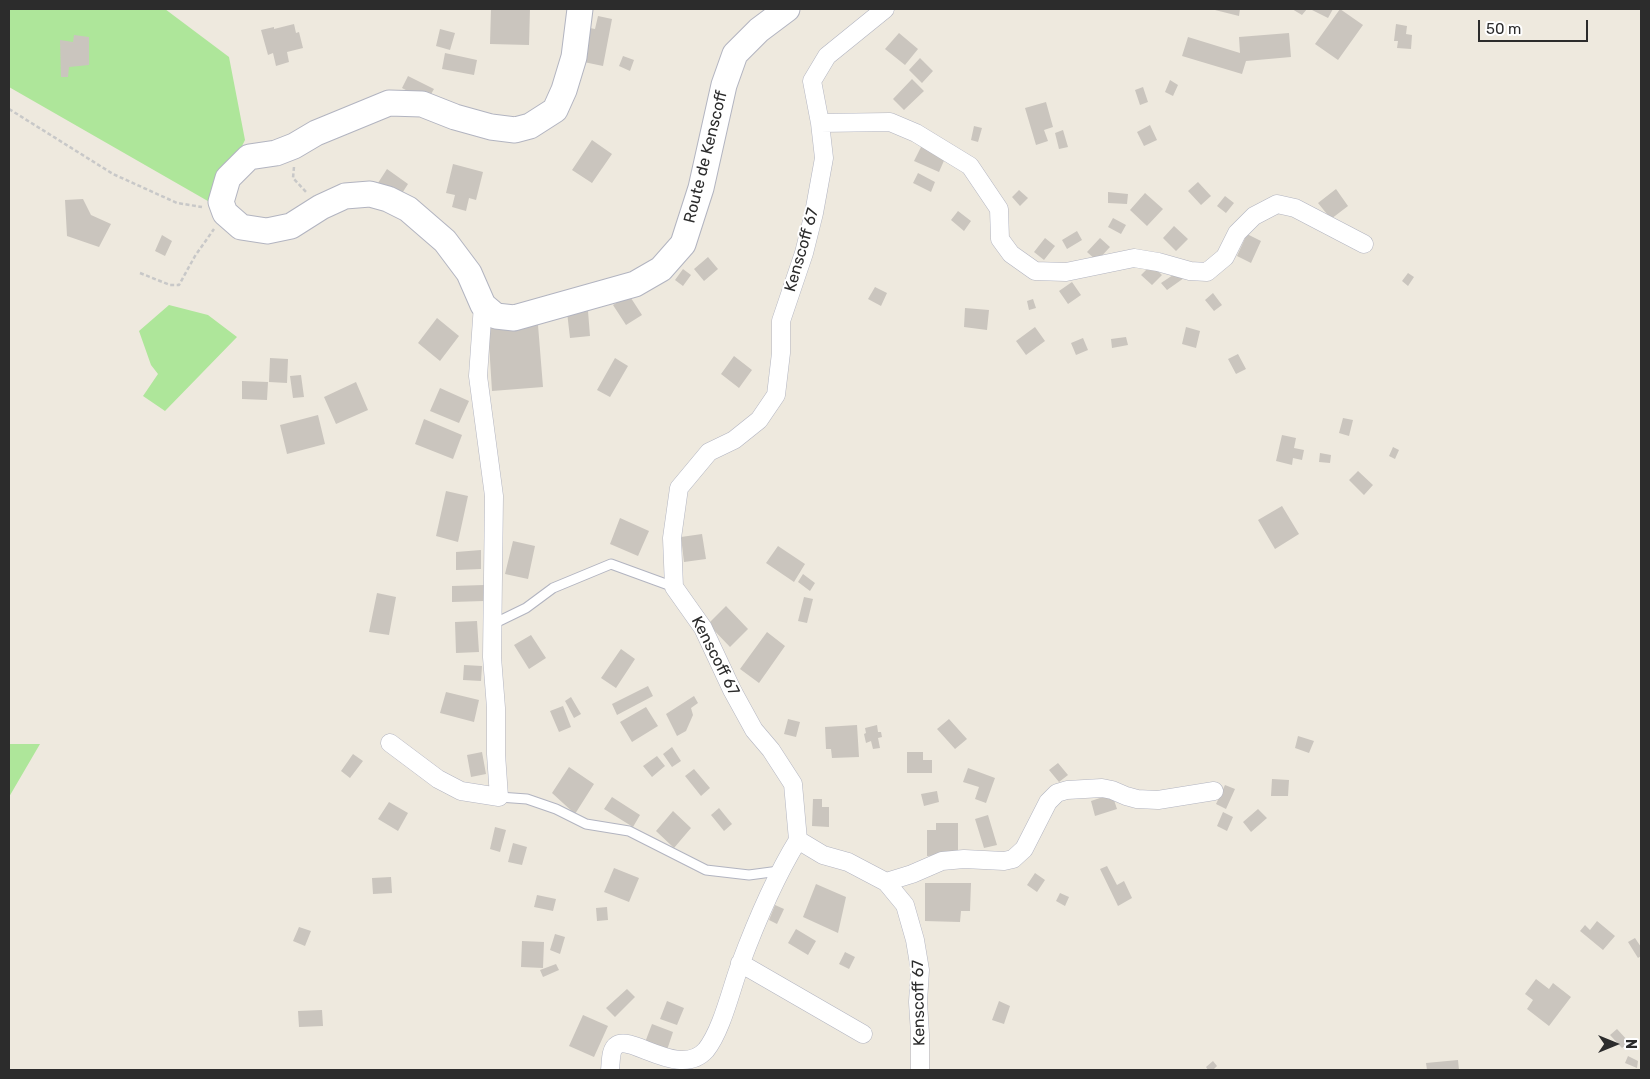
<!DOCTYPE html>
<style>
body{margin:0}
#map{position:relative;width:1650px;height:1079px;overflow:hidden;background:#eee9de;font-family:Rubik,sans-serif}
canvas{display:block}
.frame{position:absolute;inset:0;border:10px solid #2c2c2c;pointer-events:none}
.north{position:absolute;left:1590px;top:1019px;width:50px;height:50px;-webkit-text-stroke:4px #fff;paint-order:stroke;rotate:90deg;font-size:14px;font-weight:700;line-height:20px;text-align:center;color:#2c2c2c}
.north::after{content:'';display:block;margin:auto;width:18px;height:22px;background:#2c2c2c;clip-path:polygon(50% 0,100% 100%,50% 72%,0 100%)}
.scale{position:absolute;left:1478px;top:20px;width:110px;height:22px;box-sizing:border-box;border:2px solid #2c2c2c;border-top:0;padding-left:6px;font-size:15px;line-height:18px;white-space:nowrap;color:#2c2c2c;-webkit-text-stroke:4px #fff;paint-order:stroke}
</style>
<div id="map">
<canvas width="1650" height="1079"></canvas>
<div class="frame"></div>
<div class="north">N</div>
<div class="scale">50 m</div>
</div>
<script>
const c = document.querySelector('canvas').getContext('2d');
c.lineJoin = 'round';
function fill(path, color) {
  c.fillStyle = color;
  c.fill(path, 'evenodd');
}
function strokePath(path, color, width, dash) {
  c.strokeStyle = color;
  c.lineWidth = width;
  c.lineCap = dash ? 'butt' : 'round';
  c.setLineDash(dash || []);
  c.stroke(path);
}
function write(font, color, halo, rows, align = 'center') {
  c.font = font + ' Rubik,sans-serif';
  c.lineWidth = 4;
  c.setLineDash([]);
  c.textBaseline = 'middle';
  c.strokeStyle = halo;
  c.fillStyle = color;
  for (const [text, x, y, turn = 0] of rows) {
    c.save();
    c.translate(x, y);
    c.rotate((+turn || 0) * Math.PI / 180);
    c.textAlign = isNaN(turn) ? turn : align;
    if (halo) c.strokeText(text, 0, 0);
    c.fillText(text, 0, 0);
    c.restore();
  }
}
fill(new Path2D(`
 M9,9H165L229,57L245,140L213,204L9,87Z
 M169,305L208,315L237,337L165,411L143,396L158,374L151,365L139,331Z
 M9,744H40L9,797Z`), '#aee69a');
fill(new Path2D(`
 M491,9H530L529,45L490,44Z
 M1215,9H1240L1239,16L1215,10Z
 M1292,9H1307L1302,15Z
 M1310,9H1333L1328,18Z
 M1340,9L1363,25L1338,60L1315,44Z
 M598,16L612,19L603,66L579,61L585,27L595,29Z
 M294,24L296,33L299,32L303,48L287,52L289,62L276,66L273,53L268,55L261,30L274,27V29Z
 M1396,24L1407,26L1406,34L1412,35L1411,49L1397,48L1398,41H1394Z
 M440,29L455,33L450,50L436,46Z
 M899,33L918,49L905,65L885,49Z
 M1289,33L1291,57L1246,61L1242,74L1182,56L1188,37L1240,53L1239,37Z
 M74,35L89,37V65L69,67L68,77H61L60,40L73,42Z
 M445,53L477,60L474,75L442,69Z
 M623,56L634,60L630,71L619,66Z
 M920,58L933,71L922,83L909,70Z
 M408,76L434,89L427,101L402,88Z
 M912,79L924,91L904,110L893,99Z
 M1170,80L1178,85L1173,96L1165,92Z
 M1143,87L1148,102L1140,105L1135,90Z
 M1046,102L1053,127L1044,130L1048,141L1036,145L1025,108Z
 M1150,125L1157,140L1144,146L1137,132Z
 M974,126L982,128L978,142L971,140Z
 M1063,130L1068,147L1059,149L1055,133Z
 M592,140L612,154L592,183L572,170Z
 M922,145L946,156L939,172L914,161Z
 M453,164L483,172L476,200L469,198L466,211L452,207L455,195L446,193Z
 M387,169L408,184L399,198L378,183Z
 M918,173L935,182L931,192L913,183Z
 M1198,182L1211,196L1201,205L1188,191Z
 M1336,189L1348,206L1331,219L1318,203Z
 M1019,190L1028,198L1020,206L1012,197Z
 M1108,192L1128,194L1127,204L1108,203Z
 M1145,193L1163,209L1147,226L1130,210Z
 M1225,196L1234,203L1226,213L1217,206Z
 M83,199L91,215L111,224L99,247L67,236L65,200Z
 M958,211L971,221L964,231L951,220Z
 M1113,218L1126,225L1121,234L1108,227Z
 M1174,226L1188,239L1176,251L1163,238Z
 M1077,231L1082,240L1067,249L1062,240Z
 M1247,234L1261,241L1251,263L1237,256Z
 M162,235L172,241L165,256L155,251Z
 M1045,238L1055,246L1044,260L1034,252Z
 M1100,238L1110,247L1097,261L1087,252Z
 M708,257L718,269L704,281L694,269Z
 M1151,265L1162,275L1152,285L1141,275Z
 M683,269L691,275L683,286L675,280Z
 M1179,271L1184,278L1167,290L1161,283Z
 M1408,273L1414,277L1408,286L1402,281Z
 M1072,282L1081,295L1068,304L1059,291Z
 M875,287L887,293L881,306L868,299Z
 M1213,293L1222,305L1214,311L1205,300Z
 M629,295L642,315L626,325L613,305Z
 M1033,299L1036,308L1029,310L1027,301Z
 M965,308L989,310L987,330L964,327Z
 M588,311L590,336L570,338L567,312Z
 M437,318L459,336L440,361L418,343Z
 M538,325L543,387L492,391L488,328Z
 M1035,327L1045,341L1026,355L1016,341Z
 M1186,327L1200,331L1196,348L1182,344Z
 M1126,337L1128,345L1112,348L1111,339Z
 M1083,338L1088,350L1076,355L1071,343Z
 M1238,354L1246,369L1236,374L1228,359Z
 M734,356L752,370L739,388L721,374Z
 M270,358L288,359L287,383L269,382Z
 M615,358L628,366L610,397L597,390Z
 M301,375L304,397L293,398L290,376Z
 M242,381L268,382L267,400L242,399Z
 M356,382L368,410L336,424L324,397Z
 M440,388L469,401L459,423L430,411Z
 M318,415L325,444L287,454L280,425Z
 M1343,418L1353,420L1349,436L1339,433Z
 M424,419L462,435L453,459L415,444Z
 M1282,435L1296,438L1294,448L1304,450L1302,460L1293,458L1292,465L1276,461Z
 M1393,447L1399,450L1395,459L1389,456Z
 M1320,453L1331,455L1330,463L1319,462Z
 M1358,471L1373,485L1364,495L1349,480Z
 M446,491L468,496L458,542L436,536Z
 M1282,506L1299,534L1275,549L1258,520Z
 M620,518L649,531L638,556L610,544Z
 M702,534L706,559L684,562L681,537Z
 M513,541L535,546L528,579L505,574Z
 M778,546L805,564L794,582L766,563Z
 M481,550V569L456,570V552Z
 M803,574L815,583L810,591L798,582Z
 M484,585V601L452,602V586Z
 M377,593L396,597L389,635L369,632Z
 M804,597L813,599L807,623L798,621Z
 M726,606L748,629L730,647L708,624Z
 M477,621L479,652L456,653L455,622Z
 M767,632L785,646L759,683L740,669Z
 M531,635L546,658L529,669L514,645Z
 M621,649L635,659L616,688L601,678Z
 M464,665L482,666L481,681L463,680Z
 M648,686L653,696L617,715L612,704Z
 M446,692L479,700L474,722L440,713Z
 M694,696L698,703L691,708L693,715L686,731L677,736L666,714Z
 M571,697L581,714L574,718L565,701Z
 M563,706L571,727L559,732L550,711Z
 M646,707L658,726L632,742L620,722Z
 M788,719L800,722L796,737L784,734Z
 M949,719L967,739L955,749L937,729Z
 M857,725L859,757L832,758L831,749H826L825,727Z
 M877,725L878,732H881L882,737L878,738L880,748L873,749L871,741L866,743L864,734L866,733L865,728Z
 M1298,736L1314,741L1309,753L1295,748Z
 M672,747L681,761L672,767L663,754Z
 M482,752L486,774L471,777L467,755Z
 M907,752H923V760H932V773H907Z
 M353,754L363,761L350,778L341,771Z
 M657,756L665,766L652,777L643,766Z
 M1058,763L1068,775L1059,782L1049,770Z
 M569,767L594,784L575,814L552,793Z
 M968,768L995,778L986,803L975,799L979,787L963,782Z
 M694,769L710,788L701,796L685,776Z
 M1272,779L1289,780L1288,796H1271Z
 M1225,785L1235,789L1226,809L1216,804Z
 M937,791L939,802L924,806L921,794Z
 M1112,794L1117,809L1095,816L1091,801Z
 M612,797L640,815L633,827L604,809Z
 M813,799H822V807H829V827L812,826Z
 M389,802L408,813L398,831L378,819Z
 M719,808L732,824L724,831L711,815Z
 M1258,809L1267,818L1251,832L1243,822Z
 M673,811L691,828L674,848L656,831Z
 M1223,812L1233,817L1227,831L1217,826Z
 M988,815L997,845L984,848L975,819Z
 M936,823H958V855L927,856V830H936Z
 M495,827L506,830L500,852L490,849Z
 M513,843L527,847L522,865L508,862Z
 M1107,866L1117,885L1124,881L1132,898L1118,906L1100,869Z
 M614,868L639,878L629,902L604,892Z
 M1035,873L1045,880L1037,892L1027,885Z
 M391,877L392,893L373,894L372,878Z
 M925,883H971L970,911H961L960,922L925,921Z
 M816,884L846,897L838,933L803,917Z
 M1060,893L1069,897L1065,906L1056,901Z
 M537,895L556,899L553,911L534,907Z
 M775,905L784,909L777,924L769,920Z
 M607,907L608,920L597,921L596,908Z
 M1597,921L1615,936L1603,950L1580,931L1585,925L1590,930Z
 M299,927L311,931L305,946L293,941Z
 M796,929L816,941L808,955L788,943Z
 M555,934L565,937L560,954L550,950Z
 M1635,938L1641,947V956L1638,958L1628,942Z
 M522,941L544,942L543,968L521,967Z
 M845,952L855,957L849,969L839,964Z
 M556,964L559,970L543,977L540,970Z
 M1536,979L1549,989L1553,983L1571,997L1549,1026L1527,1009L1533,1000L1525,994Z
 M627,989L635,997L615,1017L606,1008Z
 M667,1001L684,1008L677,1025L660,1019Z
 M999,1001L1010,1006L1004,1024L992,1020Z
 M322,1010L323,1026L299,1027L298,1011Z
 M583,1015L608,1026L594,1057L569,1046Z
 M652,1024L673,1032L666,1053L644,1045Z
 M1617,1029L1629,1042L1622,1048L1610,1035Z
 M1628,1056L1638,1061L1637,1068L1625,1063Z
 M1458,1060L1459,1070H1427L1426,1063Z
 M1213,1061L1217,1066L1213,1070H1208L1206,1067Z`), '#cac5be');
const lane = new Path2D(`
 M491,625L526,608L553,588L611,564L674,587
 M499,797L527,799L556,809L586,824L629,831L706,870L749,875L779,871`);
const street = new Path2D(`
 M885,9L827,56L812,81L820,123L824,158L814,213L804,253L781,321V353L776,395L759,420L734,440L709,452L679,488L672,538L674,587L703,628L732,690L754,730L771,750L793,784L798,840L823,855L848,862L886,882L905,905L915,940L920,970L918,1002L920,1034V1070
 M820,123L890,122L916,133L970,166L999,209L1000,239L1011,254L1035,271L1066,272L1134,258L1158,262L1190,271L1207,272L1225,257L1237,233L1254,216L1277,204L1295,208L1364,244
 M390,743L438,779L461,791L499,797L496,754V708L492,657L494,496L478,376L483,305
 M886,882L912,874L942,861L964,859L1004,861L1013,859L1024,849L1048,802L1057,793L1067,790L1102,788L1112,790L1126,796L1137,799L1158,800L1214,791
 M740,963L863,1034
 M610,1070C611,1063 610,1049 617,1045C632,1035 680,1079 706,1050C722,1030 731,989 740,965C756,922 774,879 798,840`);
const secondary = new Path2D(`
 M580,9L574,57L564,90L555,110L530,126L515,130L491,127L455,117L422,104L389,103L316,133L294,146L276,153L249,157L228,178L221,202L225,213L241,227L267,231L291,226L321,207L345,196L370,194L388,199L408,209L445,241L469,273L483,305L496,316L514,318L635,284L661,269L683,244L701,188L724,85L735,54L759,30L787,9`);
strokePath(lane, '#b2b4c0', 11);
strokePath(street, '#b2b4c0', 19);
strokePath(secondary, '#b2b4c0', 27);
strokePath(new Path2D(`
 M9,109L113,174L177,203L202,207
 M294,167L293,178L307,193
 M140,273L170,285H179L195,256L214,229`), '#c8c8c8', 2.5, [4, 2.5]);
strokePath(lane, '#fff', 9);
strokePath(street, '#fff', 18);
strokePath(secondary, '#fff', 25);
write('16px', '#2c2c2c', '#fff', [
 ["Route de Kenscoff",706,157,-76],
 ["Kenscoff 67",802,250,-74],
 ["Kenscoff 67",715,656,63],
 ["Kenscoff 67",919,1003,-91]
]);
</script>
